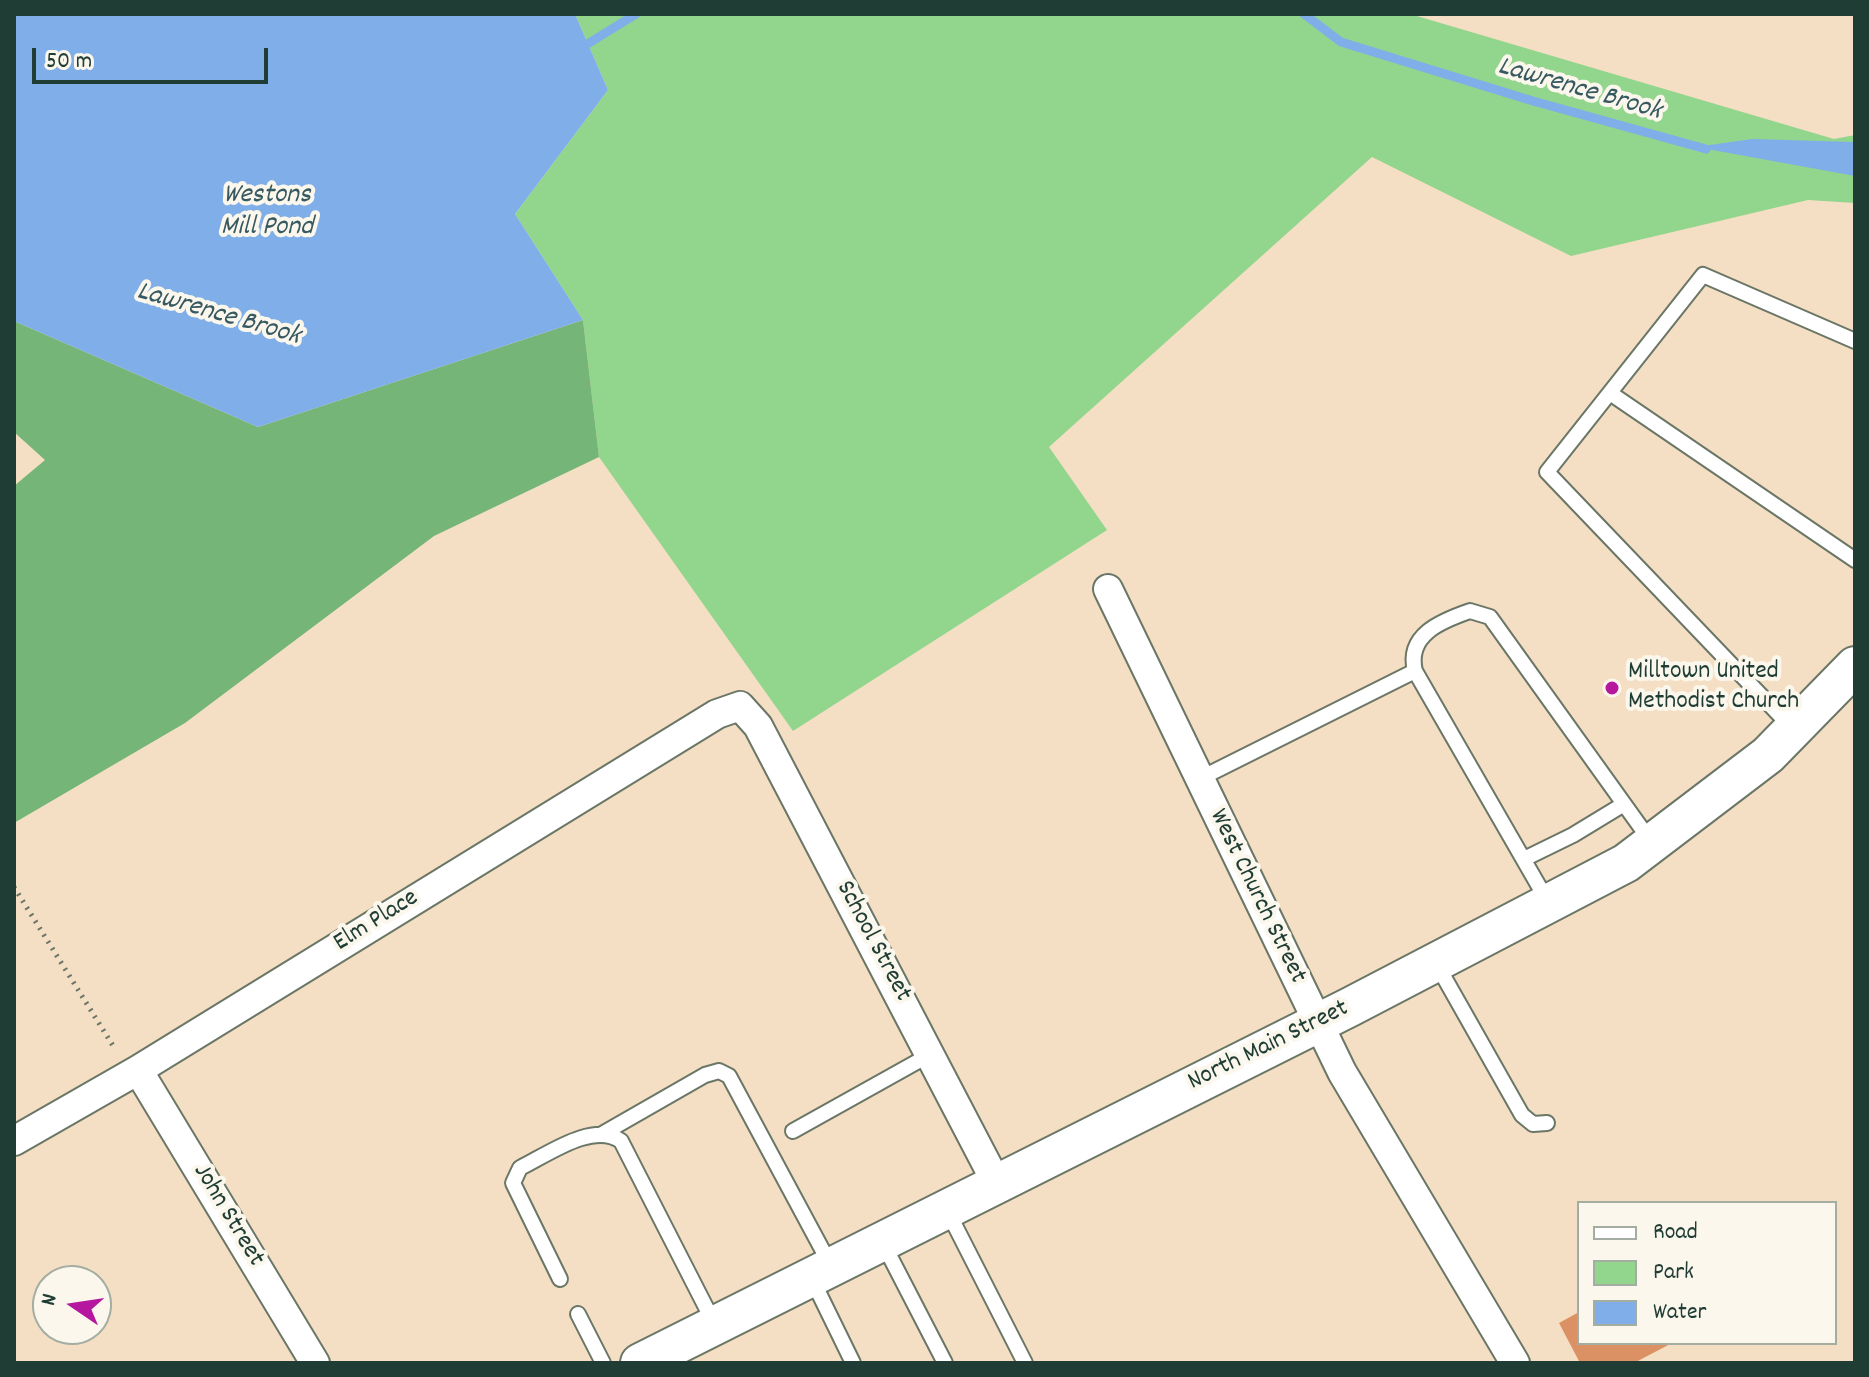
<!DOCTYPE html>
<style>
body{margin:0}
#map{position:relative;width:1869px;height:1377px;overflow:hidden;background:#f5dfc4;font-family:Dekko,sans-serif}
canvas{display:block}
.frame{position:absolute;inset:0;border:16px solid #1f3d34;pointer-events:none}
.legend{position:absolute;left:1577px;top:1201px;width:260px;height:144px;box-sizing:border-box;background:#fbf7ec;border:2px solid #a3ada2;margin:0;padding:10px 14px;list-style:none;font-size:24px;color:#1f3d34}
.legend li{display:flex;align-items:center;gap:16px;height:40px}
.legend b{width:40px;border:2px solid #a3ada2}
.north{position:absolute;left:32px;top:1265px;width:80px;height:80px;box-sizing:border-box;background:#fbf7ec;border:2px solid #a3ada2;border-radius:50%;rotate:283deg;font-size:22px;font-weight:700;line-height:32px;text-align:center;color:#1f3d34}
.north::after{content:'';display:block;margin:auto;width:28px;height:36px;background:#b5179e;clip-path:polygon(50% 0,100% 100%,50% 72%,0 100%)}
.scale{position:absolute;left:32px;top:48px;width:236px;height:36px;box-sizing:border-box;border:4px solid #1f3d34;border-top:0;padding-left:10px;font-size:24px;line-height:28px;white-space:nowrap;color:#1f3d34;-webkit-text-stroke:6px #fbf7ec;paint-order:stroke}
</style>
<div id="map">
<canvas width="1869" height="1377"></canvas>
<div class="frame"></div>
<ul class="legend">
<li><b style="height:10px;background:#fff"></b>Road</li>
<li><b style="height:22px;background:#92d58d"></b>Park</li>
<li><b style="height:22px;background:#7faee9"></b>Water</li>
</ul>
<div class="north">N</div>
<div class="scale">50 m</div>
</div>
<script>
const c = document.querySelector('canvas').getContext('2d');
c.lineJoin = 'round';
function fill(path, color) {
  c.fillStyle = color;
  c.fill(path, 'evenodd');
}
function strokePath(path, color, width, dash) {
  c.strokeStyle = color;
  c.lineWidth = width;
  c.lineCap = dash ? 'butt' : 'round';
  c.setLineDash(dash || []);
  c.stroke(path);
}
function write(font, color, halo, rows, align = 'center') {
  c.font = font + ' Dekko,sans-serif';
  c.lineWidth = 8;
  c.setLineDash([]);
  c.textBaseline = 'middle';
  c.strokeStyle = halo;
  c.fillStyle = color;
  for (const [text, x, y, turn = 0] of rows) {
    c.save();
    c.translate(x, y);
    c.rotate((+turn || 0) * Math.PI / 180);
    c.textAlign = isNaN(turn) ? turn : align;
    if (halo) c.strokeText(text, 0, 0);
    c.fillText(text, 0, 0);
    c.restore();
  }
}
fill(new Path2D(`
 M575,14H1410L1834,139L1855,135V203L1808,200L1571,256L1372,157L1049,447L1107,530L793,731L599,457L583,320L515,214L608,90Z`), '#92d58d');
fill(new Path2D(`
 M583,320L599,457L434,536L185,723L14,823V486L45,460L14,432V321L258,427Z`), '#75b678');
fill(new Path2D(`
 M14,14H575L608,90L515,214L583,320L258,427L14,321Z
 M1752,139L1855,142V176L1696,147Z`), '#7faee9');
strokePath(new Path2D(`
 M1304,14L1341,42L1533,101L1706,149
 M581,48L636,14`), '#7faee9', 9);
fill(new Path2D(`
 M1579,1312V1343H1672L1634,1363H1580L1559,1323Z`), '#db9163');
const lane = new Path2D(`
 M1610,393L1855,560
 M1793,729L1547,472L1703,275L1855,341
 M1199,779L1415,671
 M1524,859L1573,835L1624,804
 M1548,902L1415,671C1406,635 1441,621 1470,611L1490,617L1652,843
 M1436,963L1522,1115L1533,1124L1547,1123
 M793,1131L931,1054
 M602,1134L705,1075L719,1071L729,1076L831,1266
 M948,1212L1025,1363
 M884,1245L945,1363
 M811,1277L853,1363
 M560,1279L513,1183L520,1168C547,1155 593,1121 621,1141L715,1325
 M578,1314L603,1363`);
const street = new Path2D(`
 M1108,589L1342,1072L1515,1363
 M138,1070L315,1363
 M14,1141L138,1070L717,714L740,706L758,726L996,1182`);
const secondary = new Path2D(`
 M640,1363L1350,1007L1626,863L1768,755L1855,666`);
strokePath(lane, '#6a7666', 18);
strokePath(street, '#6a7666', 32);
strokePath(secondary, '#6a7666', 42);
strokePath(new Path2D(`
 M14,887L115,1049`), '#6a7666', 5, [2, 6]);
strokePath(lane, '#fff', 14);
strokePath(street, '#fff', 28);
strokePath(secondary, '#fff', 38);
for (const [x, y, r, color] of [
 [1612,688,8,"#b5179e"]
]) {
  const dot = new Path2D();
  dot.arc(x, y, r, 0, 2 * Math.PI);
  c.fillStyle = color;
  c.fill(dot);
  strokePath(dot, '#fbf7ec', 3);
}
write('26px', '#1f3d34', '#fbf7ec', [
 ["Milltown United",1628,673],
 ["Methodist Church",1628,703]
], 'left');
write('26px', '#1f3d34', '#fbf7ec', [
 ["West Church Street",1256,897,64],
 ["Elm Place",377,922,-32],
 ["School Street",872,942,62],
 ["North Main Street",1269,1047,-26],
 ["John Street",227,1216,59]
]);
write('italic 28px', '#375961', '#fbf7ec', [
 ["Lawrence Brook",1579,91,16],
 ["Westons",267,197],
 ["Mill Pond",267,229],
 ["Lawrence Brook",218,316,16]
]);
</script>
